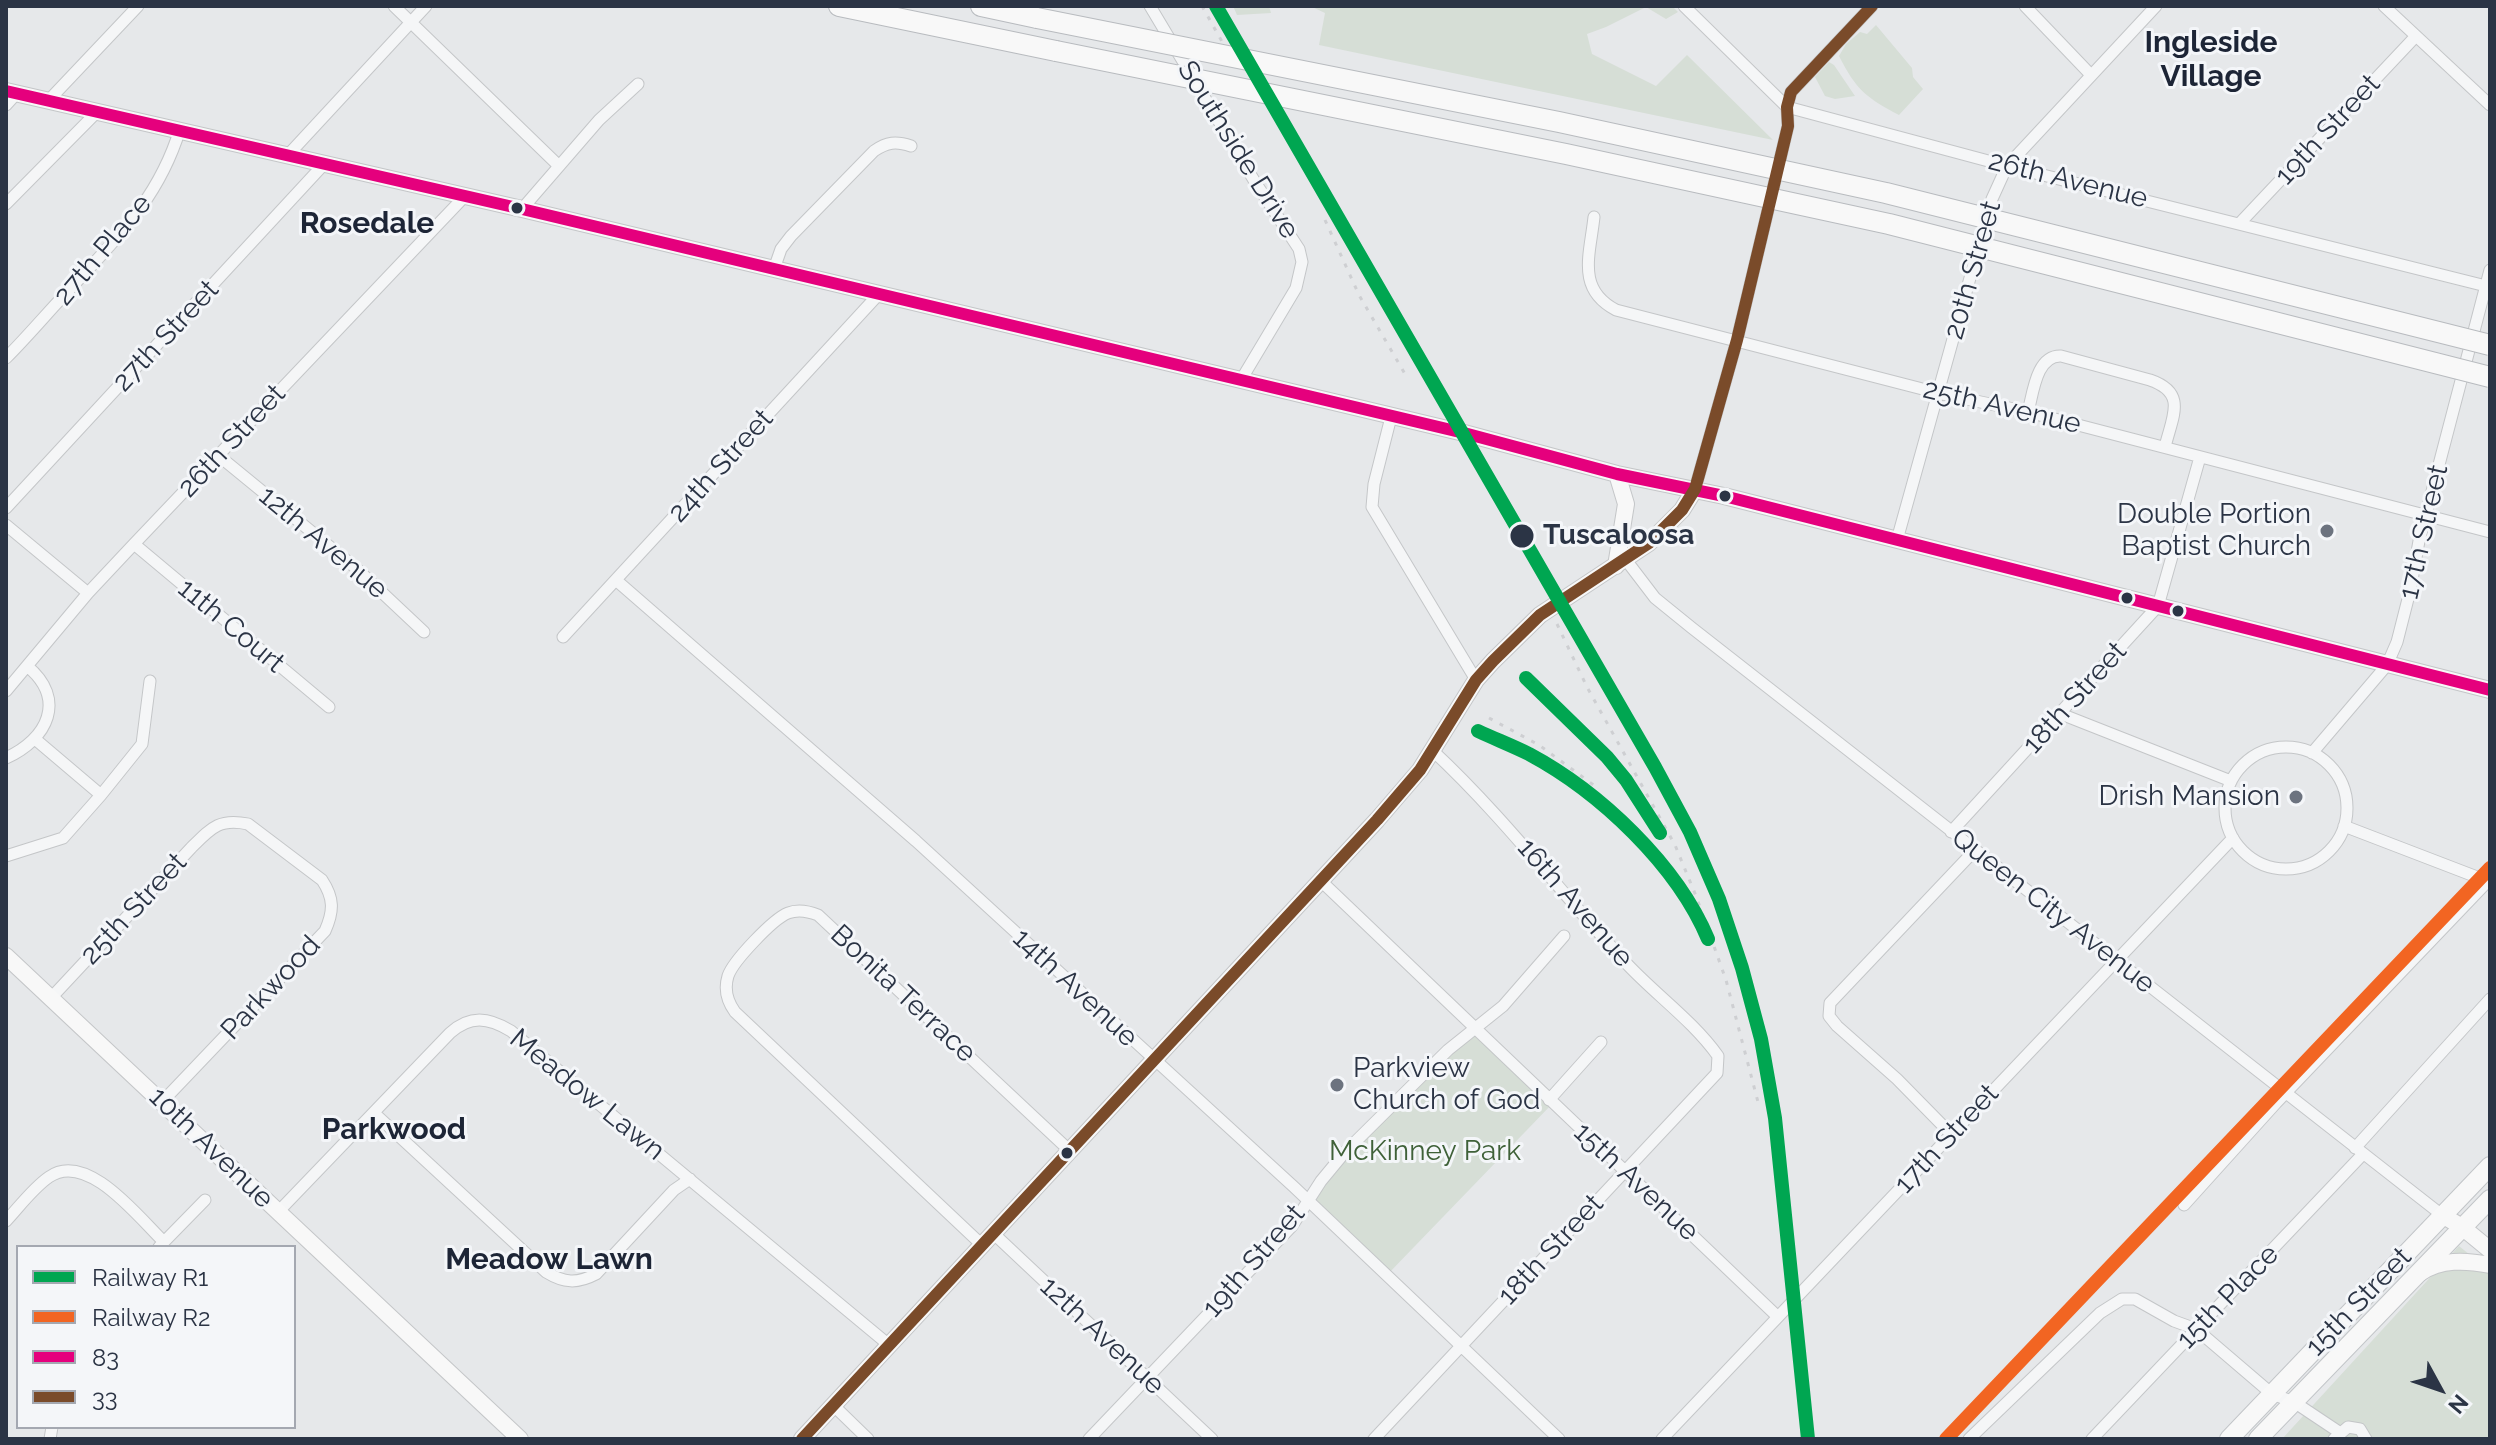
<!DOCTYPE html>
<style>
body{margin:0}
#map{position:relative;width:2496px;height:1445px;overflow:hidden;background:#e6e8ea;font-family:Raleway,sans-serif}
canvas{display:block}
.frame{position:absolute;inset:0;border:8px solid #2b3445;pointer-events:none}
.legend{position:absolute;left:16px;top:1245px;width:280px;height:184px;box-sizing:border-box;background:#f4f6f9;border:2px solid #a4a8b1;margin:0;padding:10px 14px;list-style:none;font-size:24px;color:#2b3445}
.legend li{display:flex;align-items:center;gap:16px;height:40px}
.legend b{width:40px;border:2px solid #a4a8b1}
.north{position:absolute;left:2400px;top:1349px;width:80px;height:80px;-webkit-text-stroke:6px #f4f6f9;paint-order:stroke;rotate:130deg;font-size:22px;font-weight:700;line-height:32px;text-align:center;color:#2b3445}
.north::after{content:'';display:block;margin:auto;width:28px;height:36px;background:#2b3445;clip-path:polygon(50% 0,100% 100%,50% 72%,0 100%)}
</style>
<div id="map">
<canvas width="2496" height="1445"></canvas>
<div class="frame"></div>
<ul class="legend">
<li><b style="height:10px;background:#00a651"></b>Railway R1</li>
<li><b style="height:10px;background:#f26522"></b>Railway R2</li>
<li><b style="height:10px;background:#e5007d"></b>83</li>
<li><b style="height:10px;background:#7a4b2a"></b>33</li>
</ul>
<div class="north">N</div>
</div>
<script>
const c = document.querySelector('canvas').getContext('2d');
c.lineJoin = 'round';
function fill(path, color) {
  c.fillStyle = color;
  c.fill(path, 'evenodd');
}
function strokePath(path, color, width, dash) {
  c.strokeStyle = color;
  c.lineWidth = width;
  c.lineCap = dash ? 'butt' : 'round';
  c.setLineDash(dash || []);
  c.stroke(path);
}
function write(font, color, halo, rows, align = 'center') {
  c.font = font + ' Raleway,sans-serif';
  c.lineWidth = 6;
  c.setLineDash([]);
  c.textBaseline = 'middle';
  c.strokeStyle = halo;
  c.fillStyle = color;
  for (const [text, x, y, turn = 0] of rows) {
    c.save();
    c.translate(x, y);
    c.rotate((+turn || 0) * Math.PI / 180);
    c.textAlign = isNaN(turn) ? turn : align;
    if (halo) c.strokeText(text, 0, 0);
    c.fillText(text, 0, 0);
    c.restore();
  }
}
fill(new Path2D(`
 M1233,6H1269L1271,13L1237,15Z
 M1310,6H1672L1678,12L1666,19L1646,7L1606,27L1587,34L1592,54L1656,86L1687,55L1773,140L1319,45L1325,13Z
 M1876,25L1912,68L1913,77L1923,89L1899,115C1867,98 1856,90 1839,56L1846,44L1860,32L1867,34Z
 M1829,62L1834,65L1855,96L1835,99L1825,96L1815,77Z
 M1474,1028L1553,1103L1387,1275L1308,1200L1321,1181Z
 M2459,1246L2490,1271V1439H2282Z`), '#d6ded6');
const street = new Path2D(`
 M394,6L558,165
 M1150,6L1255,182L1299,249L1302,262L1296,288L1241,380
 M1684,6L1787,107L2007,166L2490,287
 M2025,6L2091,75
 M2384,6L2490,105
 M49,100L138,6
 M6,105L17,93
 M288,155L426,6
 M6,204L98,111
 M522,209L599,120L638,84
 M1594,217C1590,255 1576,289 1616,310L1938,393L2028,412L2490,532
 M2239,224L2416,36
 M774,269L781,249L791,236L874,151C887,142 896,141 911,146
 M6,358C28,336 48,312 69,290C117,238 159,198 180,129
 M2028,412C2033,394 2036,355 2061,356L2150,380C2188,393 2172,417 2165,447
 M1391,417L1374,484L1372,507L1476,680
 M219,456L357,569L424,632
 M1695,489L1737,340L1788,126L1787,107L1791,92L1872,6
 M6,508L325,163
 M6,525L88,593
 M1897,540L1992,199L2007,166L2156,6
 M134,544L329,707
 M1626,560L1655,598L1692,628L2442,1215
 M617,581L916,841L1294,1187L1559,1439
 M563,637L878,295
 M6,691L88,593L134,544L464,197
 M2061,714L2231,781
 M35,739L101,795
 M2225 808a61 61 0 1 1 122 0a61 61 0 1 1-122 0Z
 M2312,753L2387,665L2397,642L2410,591L2419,541L2490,270
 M6,758C48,739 67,699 27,666
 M2344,826L2490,882
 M1951,832L2158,606L2200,457
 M6,856L63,838L101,795L142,744L150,681
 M1321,881L1778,1317
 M51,998L191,848C211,828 219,818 248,824L322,880C334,898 334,911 325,931L162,1102
 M1549,1100L1601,1042
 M374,1113L546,1272C564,1283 577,1284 596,1274L674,1190L690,1179
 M1951,1134L1897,1079L1837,1026L1829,1016L1830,1003L1975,850
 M2355,1148L2490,999
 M2184,1205L2276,1103L2490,879
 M278,1212L450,1033C470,1015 488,1017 511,1031L889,1345
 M6,1221C20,1206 33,1188 49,1177C87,1150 139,1218 164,1242
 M993,1233L1212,1439
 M982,1245L735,1012C727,1001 724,989 728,976C733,961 773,919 788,913C798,909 808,911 818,915L1070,1151
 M159,1247L205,1200
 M834,1406L868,1439
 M50,1439L52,1427
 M1089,1439L1292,1226L1321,1181L1345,1152L1448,1050L1503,1006L1564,936
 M1374,1439L1717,1073L1718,1056C1693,1021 1656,995 1627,964C1561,893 1503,816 1432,750
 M1662,1439L2233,838
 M1969,1439L2100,1313L2122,1299H2135L2174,1321L2196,1329L2272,1394L2294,1402L2339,1432
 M2092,1439L2363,1154
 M2334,1439L2348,1427L2360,1429L2366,1439`);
const secondary = new Path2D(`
 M6,91L522,209L1464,433L1617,474L1724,496L2490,690
 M1616,566L1626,504L1617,474
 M6,956L520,1439
 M2442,1215L2462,1227L2490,1250
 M2420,1273C2441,1259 2465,1260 2490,1265
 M802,1439L1377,820L1420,770L1476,680L1493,661L1540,615L1649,543L1682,510L1695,489`);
const primary = new Path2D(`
 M2229,1439L2490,1166
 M2258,1439L2490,1199`);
const highway = new Path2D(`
 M839,6L1056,51
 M981,6L1037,18`);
strokePath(street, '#c4c6c8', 13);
strokePath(secondary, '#c4c6c8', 18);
strokePath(primary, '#c2c5c8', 20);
strokePath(highway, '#b8bbbf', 22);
strokePath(street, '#f5f6f7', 11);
strokePath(secondary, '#f8f8f8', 16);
strokePath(primary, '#f8f8f8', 18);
strokePath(highway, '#f8f8f8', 20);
strokePath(new Path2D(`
 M1202,6L1229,54
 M1325,220L1359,295L1405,374
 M1557,624L1587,687L1675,845L1696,896L1726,980L1758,1102
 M1526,678L1607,757L1646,812
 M1489,718L1539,745L1599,789
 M1478,731C1495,739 1513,746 1529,754C1594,789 1651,846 1692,905
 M1946,1439L2490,868`), '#cecfd2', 3, [4, 8]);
const highwayBridge = new Path2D(`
 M1037,18L1559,122L1886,193L2490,345
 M1056,51L1566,154L1889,224L2490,377`);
strokePath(highwayBridge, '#b8bbbf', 22, []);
strokePath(highwayBridge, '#f8f8f8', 20);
strokePath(new Path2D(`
 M6,91L522,209L1464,433L1617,474L1724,496L2490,690`), '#e5007d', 12);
strokePath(new Path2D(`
 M802,1439L1377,820L1420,770L1476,680L1493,661L1540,615L1649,543L1682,510L1695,489L1737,340L1788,126L1787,107L1791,92L1872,6`), '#7a4b2a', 12);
strokePath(new Path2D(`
 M1216,6L1655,767L1690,832L1719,899L1742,968L1761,1039L1775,1118L1808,1439
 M1526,678L1607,757L1626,780L1660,833
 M1478,731C1495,739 1513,746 1529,754C1600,792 1677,865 1708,939`), '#00a651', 14);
strokePath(new Path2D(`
 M1946,1439L2490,868`), '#f26522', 14);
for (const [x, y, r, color] of [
 [517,208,7,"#2b3445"],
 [1725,496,7,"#2b3445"],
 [2327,531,8,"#6c737f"],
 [1522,536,13,"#2b3445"],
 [2127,598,7,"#2b3445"],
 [2178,611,7,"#2b3445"],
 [2296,797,8,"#6c737f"],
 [1337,1085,8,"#6c737f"],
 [1067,1153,7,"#2b3445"]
]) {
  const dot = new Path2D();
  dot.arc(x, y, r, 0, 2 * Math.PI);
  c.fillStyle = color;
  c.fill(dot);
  strokePath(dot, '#f4f6f9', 3);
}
write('28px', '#2b3445', '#f4f6f9', [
 ["19th Street",2328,130,-47],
 ["Southside Drive",1238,150,58],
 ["26th Avenue",2068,180,14],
 ["27th Place",103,250,-50],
 ["20th Street",1973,270,-74],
 ["27th Street",166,336,-47],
 ["25th Avenue",2002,407,13],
 ["26th Street",232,441,-47],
 ["24th Street",721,466,-48],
 ["17th Street",2424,532,-77],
 ["12th Avenue",323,543,40],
 ["11th Court",231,626,40],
 ["18th Street",2075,698,-48],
 ["16th Avenue",1575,903,49],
 ["25th Street",134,909,-47],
 ["Queen City Avenue",2053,911,38],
 ["Parkwood",271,988,-47],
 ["14th Avenue",1075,988,43],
 ["Bonita Terrace",903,994,43],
 ["Meadow Lawn",587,1095,39],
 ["17th Street",1947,1139,-47],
 ["10th Avenue",211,1148,44],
 ["15th Avenue",1636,1182,43],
 ["18th Street",1551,1250,-47],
 ["19th Street",1254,1261,-49],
 ["15th Place",2228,1297,-46],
 ["15th Street",2359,1302,-46],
 ["12th Avenue",1102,1336,43]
]);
write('28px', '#2b3445', '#f4f6f9', [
 ["Double Portion",2311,515],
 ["Baptist Church",2311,547],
 ["Drish Mansion",2280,797],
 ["Parkview",1353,1069,"left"],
 ["Church of God",1353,1101,"left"]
], 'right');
write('bold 28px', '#2b3445', '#f4f6f9', [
 ["Tuscaloosa",1543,536]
], 'left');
write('28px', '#3f6138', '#f4f6f9', [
 ["McKinney Park",1425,1152]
]);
write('bold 30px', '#1d2536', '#f4f6f9', [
 ["Ingleside",2211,43],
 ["Village",2211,77],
 ["Rosedale",367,224],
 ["Parkwood",394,1130],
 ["Meadow Lawn",549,1260]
]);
</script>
